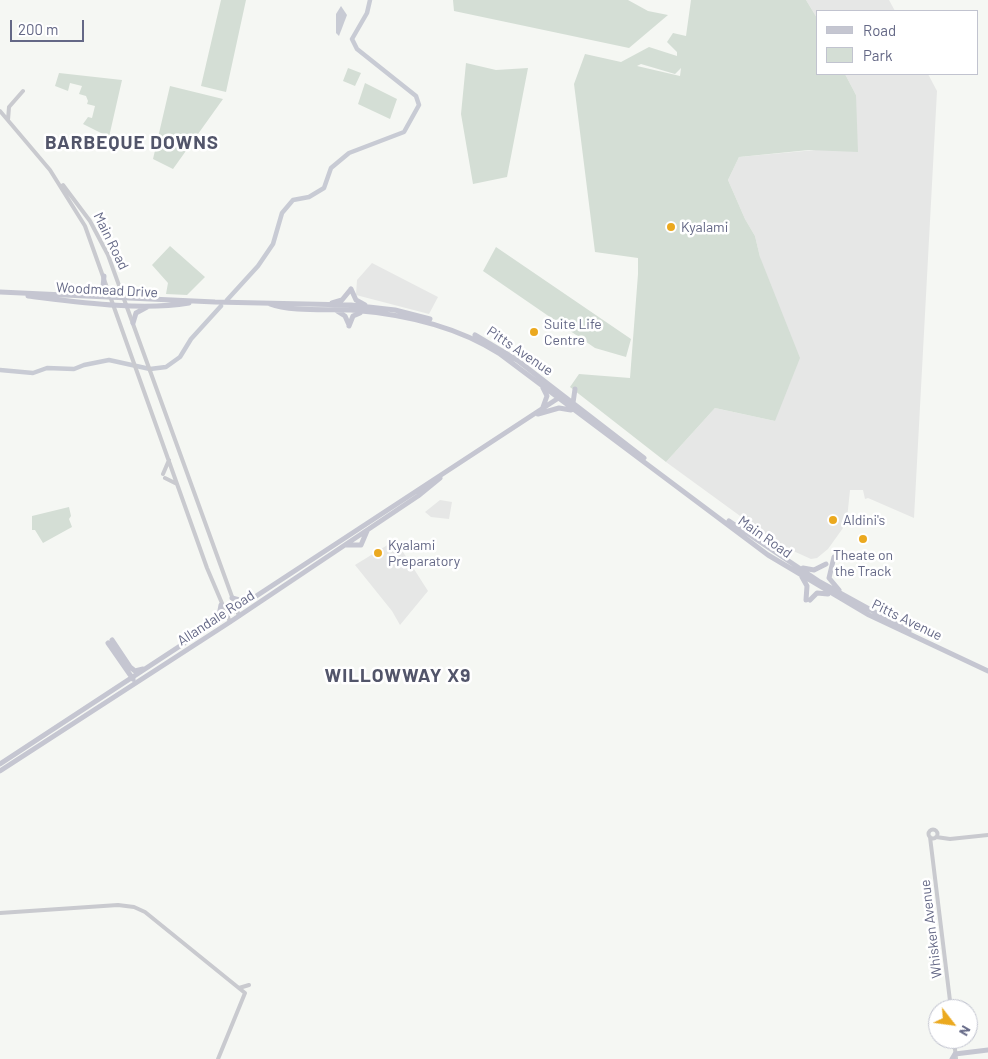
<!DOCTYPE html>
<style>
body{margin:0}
#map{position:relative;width:988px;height:1059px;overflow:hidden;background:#f5f7f3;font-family:Barlow,sans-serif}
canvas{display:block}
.legend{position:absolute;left:816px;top:10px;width:162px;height:65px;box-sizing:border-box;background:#fff;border:1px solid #c1c3cf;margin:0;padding:6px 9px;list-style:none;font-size:15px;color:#646886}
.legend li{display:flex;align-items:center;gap:10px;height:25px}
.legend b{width:25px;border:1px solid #c1c3cf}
.north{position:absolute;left:928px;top:999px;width:50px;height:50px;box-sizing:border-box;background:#fff;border:1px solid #c1c3cf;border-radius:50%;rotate:120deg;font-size:14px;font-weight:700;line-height:20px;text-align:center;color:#646886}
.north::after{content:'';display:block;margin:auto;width:18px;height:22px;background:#eba91f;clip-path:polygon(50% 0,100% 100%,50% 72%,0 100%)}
.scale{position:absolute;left:10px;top:20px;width:74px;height:22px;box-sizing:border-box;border:2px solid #646886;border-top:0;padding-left:6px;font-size:15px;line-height:18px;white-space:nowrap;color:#646886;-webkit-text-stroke:4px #fff;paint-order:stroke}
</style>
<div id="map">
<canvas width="988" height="1059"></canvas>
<ul class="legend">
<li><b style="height:6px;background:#c5c6d1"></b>Road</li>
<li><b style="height:14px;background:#d4ded5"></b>Park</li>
</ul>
<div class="north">N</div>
<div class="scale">200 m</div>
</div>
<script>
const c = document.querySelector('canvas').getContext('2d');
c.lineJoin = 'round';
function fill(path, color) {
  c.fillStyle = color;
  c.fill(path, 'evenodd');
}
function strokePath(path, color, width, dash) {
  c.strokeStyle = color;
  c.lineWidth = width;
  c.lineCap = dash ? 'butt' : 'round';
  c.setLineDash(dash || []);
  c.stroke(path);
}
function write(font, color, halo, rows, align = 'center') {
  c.font = font + ' Barlow,sans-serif';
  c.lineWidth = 5;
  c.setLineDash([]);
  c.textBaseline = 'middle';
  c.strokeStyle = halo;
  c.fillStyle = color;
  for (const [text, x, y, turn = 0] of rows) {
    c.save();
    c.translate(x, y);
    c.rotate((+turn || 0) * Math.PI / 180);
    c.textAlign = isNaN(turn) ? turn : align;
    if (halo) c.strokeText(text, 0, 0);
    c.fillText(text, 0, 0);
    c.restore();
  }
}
fill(new Path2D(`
 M806,0H889L895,11H817V18Z
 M845,74H928L937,91L914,518L868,498L865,499L863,490H850L847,519L843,528L828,549L817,558L811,559L780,545L666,462L715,408L775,421L760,257L755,236L745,219L728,180L739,157L826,149L856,95Z
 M372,263L438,297L429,314L356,295L357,280Z
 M440,500L452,502L449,519L431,517L425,512Z
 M394,541H396L428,591L400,625L392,611L355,565Z`), '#e6e7e6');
fill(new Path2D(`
 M221,0H246L226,92L201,86Z
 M453,0H628L648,11L668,15L629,48L454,11Z
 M691,0H806L817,18V74H845L856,95L858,152L809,150L739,157L728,180L745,219L755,236L760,257L800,358L775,421L715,408L666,462L570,387L579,374L630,378L638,274V258L595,252L574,84L585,54L621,62L649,47L677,56V52L667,42L673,33L686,36ZM641,64L675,74L681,68L680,76L637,66Z
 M466,63L496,70L528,68L507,177L473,184L461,114Z
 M348,68L361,73L355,86L343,81Z
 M59,73L122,80L109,137L83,124L88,117L92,118L95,106L87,104L88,101L86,96L79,94L82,86L70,83L68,91L55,86Z
 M365,83L397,99L390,119L358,104Z
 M170,86L223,99L173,169L153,159Z
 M170,246L205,277L187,295L166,294L168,283L152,265Z
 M496,247L631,339L626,357L595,348L483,271Z
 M69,507L71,516L69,519L72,527L43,543L35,530H32V516Z`), '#d4ded5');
fill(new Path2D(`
 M341,6L347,15L339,36L336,33V14Z`), '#c8cbd4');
strokePath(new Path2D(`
 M227,300L258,266L273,244L282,213L293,200L309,197L324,188L331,168L349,153L404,132L419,105L416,96L357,49L352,39L367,13L370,0
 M0,370L33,373L47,368L74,369L84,365L109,360L150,369L166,367L180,357L191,339L221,306`), '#c8cbd4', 4.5);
strokePath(new Path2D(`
 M0,111L50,170L85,226L207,568L230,622
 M8,120L9,107L23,91
 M63,185L90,221L108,255L239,616
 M163,474L169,460
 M165,478L177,484
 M928.5 834a4.5 4.5 0 1 1 9 0a4.5 4.5 0 1 1-9 0Z
 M930,837L951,1009
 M936,837L950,839L988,835
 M0,913L118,905L134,907L145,912L245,993L218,1059
 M239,988L249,985
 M954,1039L956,1059`), '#c9cacf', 4);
strokePath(new Path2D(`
 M351,289L356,300L365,305
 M0,292L215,302L351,305L395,310L430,319
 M28,296C78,302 140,311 189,303
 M96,296L103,287L104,276
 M332,303L342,300L351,289
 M270,304C289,312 329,309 351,310C403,314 455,325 500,354L768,555L869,615L988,671
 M337,311L345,316L349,325
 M133,323L136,313L147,307
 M349,326L353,316L360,313
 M475,335L517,360L644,458
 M573,403L575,389
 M543,407L547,396L543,388
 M538,414L559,408L571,410
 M729,521L820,582L909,631
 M345,545H361L367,531
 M834,557L829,578L839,590
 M803,568L814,570L826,564
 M802,577L807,586L806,600
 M232,598L247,602
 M810,600L817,593L828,594
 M218,621L221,605
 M112,640L130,667L135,671L143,669
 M108,643L133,679
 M0,764L560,397
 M0,771L230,622L418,496L440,478
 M952,1059L955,1054L988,1050`), '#c5c6d1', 5);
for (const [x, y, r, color] of [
 [671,227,5,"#eba91f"],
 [534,332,5,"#eba91f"],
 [833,520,5,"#eba91f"],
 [863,539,5,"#eba91f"],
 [378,553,5,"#eba91f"]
]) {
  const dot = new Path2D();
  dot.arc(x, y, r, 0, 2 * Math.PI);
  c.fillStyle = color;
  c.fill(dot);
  strokePath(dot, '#fff', 2);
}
write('14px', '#646886', '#fff', [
 ["Kyalami",681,227],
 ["Suite Life",544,324],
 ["Centre",544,340],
 ["Aldini's",843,520],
 ["Kyalami",388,545],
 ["Preparatory",388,561],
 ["Theate on",863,555,"center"],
 ["the Track",863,571,"center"]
], 'left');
write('14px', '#646886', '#fff', [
 ["Main Road",111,241,64],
 ["Woodmead Drive",107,290,3],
 ["Pitts Avenue",520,351,34],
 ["Main Road",765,537,35],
 ["Allandale Road",216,618,-33],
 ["Pitts Avenue",907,620,26],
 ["Whisken Avenue",931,929,-97]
]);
c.letterSpacing = '1px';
write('bold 19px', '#52556a', '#fff', [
 ["BARBEQUE DOWNS",132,143],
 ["WILLOWWAY X9",398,676]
]);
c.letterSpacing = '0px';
</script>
